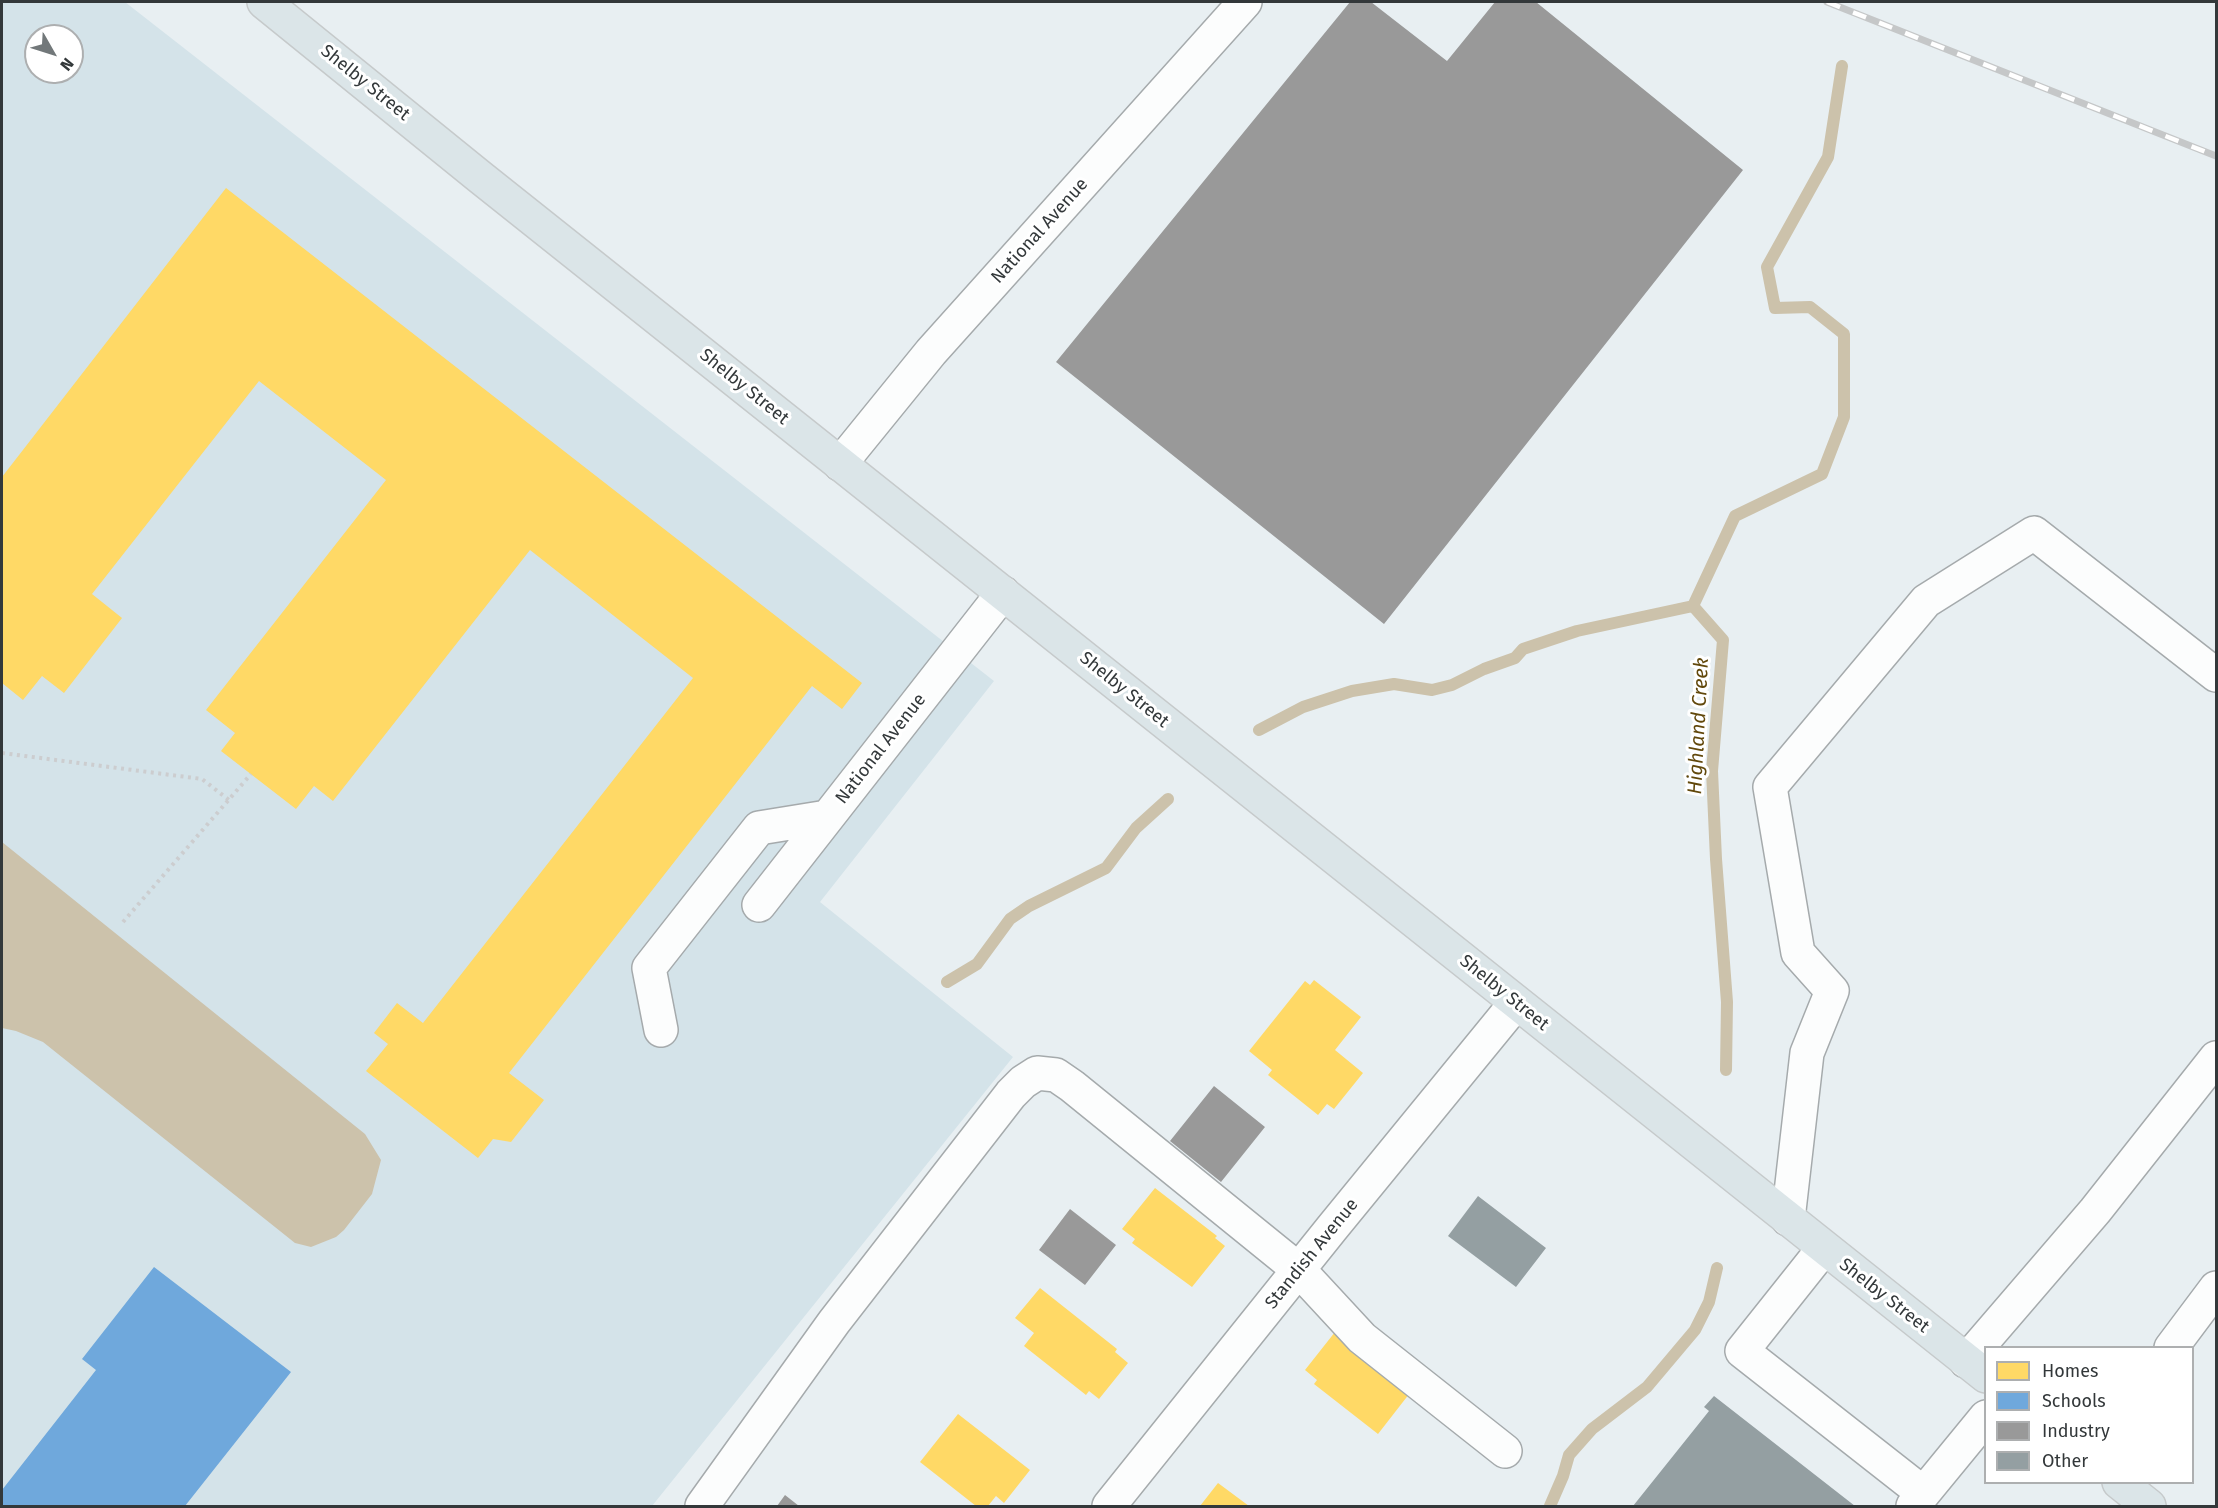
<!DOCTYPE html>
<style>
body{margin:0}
#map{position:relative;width:2218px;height:1508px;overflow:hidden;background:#e8eff2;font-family:"Fira Sans",sans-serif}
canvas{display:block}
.frame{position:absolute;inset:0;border:3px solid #33383a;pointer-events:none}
.legend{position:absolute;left:1984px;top:1346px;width:210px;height:138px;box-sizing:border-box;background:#fff;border:2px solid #adafb0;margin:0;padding:8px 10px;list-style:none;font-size:18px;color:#33383a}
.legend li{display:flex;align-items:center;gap:12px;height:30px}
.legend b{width:30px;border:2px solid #adafb0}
.north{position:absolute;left:24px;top:24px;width:60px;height:60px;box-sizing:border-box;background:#fff;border:2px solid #adafb0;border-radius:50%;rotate:129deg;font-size:16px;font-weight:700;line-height:24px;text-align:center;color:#33383a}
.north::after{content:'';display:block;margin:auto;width:21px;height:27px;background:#72787a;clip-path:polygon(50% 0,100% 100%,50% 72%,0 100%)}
</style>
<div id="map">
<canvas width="2218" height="1508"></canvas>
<div class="frame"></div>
<ul class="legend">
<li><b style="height:16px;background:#ffd966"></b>Homes</li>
<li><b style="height:16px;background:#6fa8dc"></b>Schools</li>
<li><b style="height:16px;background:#999"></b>Industry</li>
<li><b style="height:16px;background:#949fa2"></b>Other</li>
</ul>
<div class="north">N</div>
</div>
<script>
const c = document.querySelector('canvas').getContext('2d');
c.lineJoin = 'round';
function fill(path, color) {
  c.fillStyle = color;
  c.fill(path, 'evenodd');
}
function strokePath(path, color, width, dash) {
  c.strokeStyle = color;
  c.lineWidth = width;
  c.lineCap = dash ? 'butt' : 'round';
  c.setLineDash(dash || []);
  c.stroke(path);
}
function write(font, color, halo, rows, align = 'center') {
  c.font = font + ' "Fira Sans",sans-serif';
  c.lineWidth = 6;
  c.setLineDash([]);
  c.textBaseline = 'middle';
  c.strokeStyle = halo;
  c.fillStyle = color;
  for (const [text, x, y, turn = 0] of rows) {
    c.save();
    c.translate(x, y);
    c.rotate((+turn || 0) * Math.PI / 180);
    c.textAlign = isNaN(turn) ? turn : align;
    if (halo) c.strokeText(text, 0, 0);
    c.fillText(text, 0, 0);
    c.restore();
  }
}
fill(new Path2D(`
 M2,2H125L994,681L820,902L1013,1057L652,1506H2ZM36,36H72V72H36Z`), '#d4e3e9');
fill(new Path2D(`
 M2,842L365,1134L381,1160L372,1194L344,1230L336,1237L311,1247L295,1243L43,1042L16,1031L2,1028Z`), '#ccc2ab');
fill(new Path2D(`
 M226,188L862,683L842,709L812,686L509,1073L544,1100L511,1142L493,1139L478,1158L366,1071L388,1044L374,1033L397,1003L423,1023L693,678L530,550L333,801L314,786L296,809L221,751L235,733L206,710L386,480L259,381L92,594L122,618L64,693L42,676L23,700L2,683V477Z
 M1314,980L1361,1017L1335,1050L1363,1073L1334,1109L1327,1104L1318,1115L1268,1075L1272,1070L1249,1051L1305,981L1310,985Z
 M1155,1188L1217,1236L1215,1238L1225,1246L1192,1287L1132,1243L1135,1239L1122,1229Z
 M1040,1288L1117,1349L1115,1352L1128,1363L1099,1399L1089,1391L1086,1395L1024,1346L1034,1333L1015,1318Z
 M1335,1332L1413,1389L1378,1434L1314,1384L1317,1380L1305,1370Z
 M958,1414L1030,1470L1004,1503L996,1496L988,1506H976L920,1462Z
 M1218,1483L1249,1506H1200Z`), '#ffd966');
fill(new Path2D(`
 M154,1267L291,1372L185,1506H2V1490L96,1370L82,1359Z`), '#6fa8dc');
fill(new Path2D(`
 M1350,2H1371L1447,61L1495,2H1536L1743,170L1384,624L1056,362Z
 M1214,1086L1265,1127L1221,1182L1170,1141Z
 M1070,1209L1116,1245L1085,1285L1039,1250Z
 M785,1495L799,1506H777Z`), '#999');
strokePath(new Path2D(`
 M1693,606L1735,516L1822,474L1844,417V334L1810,307L1775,308L1767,267L1828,157L1842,66
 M1693,606L1723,640L1712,771L1716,859L1727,1002L1726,1070
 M1259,730L1303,707L1352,691L1394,684L1432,690L1452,685L1484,669L1515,658L1523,649L1577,631L1693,606
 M947,982L977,964L1010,919L1029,906L1106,868L1136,828L1168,799
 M1550,1506L1563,1476L1569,1455L1592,1429L1647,1387L1695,1330L1709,1302L1717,1268`), '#ccc2ab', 12);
fill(new Path2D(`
 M1478,1196L1546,1248L1516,1287L1448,1236Z
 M1714,1396L1855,1506H1633L1709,1411L1704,1407Z`), '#949fa2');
const minor = new Path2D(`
 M840,464L931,352L1245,2
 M759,905L1003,593
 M661,1030L649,968L759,828L827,817
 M1788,1219L1807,1053L1832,991L1798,953L1770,787L1926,601L2034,533L2216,675
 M1824,1248L1742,1351L1923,1493
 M2171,1348L2216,1288
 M1966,1361L2095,1211L2216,1058
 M702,1506L834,1322L1011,1094L1023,1082L1037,1073L1056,1075L1072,1086L1299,1270L1362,1338L1505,1451
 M1109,1506L1332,1228L1516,1003
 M1913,1506L1986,1417`);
const major = new Path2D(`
 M264,2L480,177L1986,1376
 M2119,1482L2149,1506`);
strokePath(minor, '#a5aaac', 36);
strokePath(major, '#c6cacb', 36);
strokePath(new Path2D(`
 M2,753L202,779L229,800
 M123,922L251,774`), '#cccdcf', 4, [3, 4.5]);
strokePath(minor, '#fcfdfd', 33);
strokePath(major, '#dbe5e8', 33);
const rail = new Path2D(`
 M1827,2L2216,156`);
strokePath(rail, '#c5c7c8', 7);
strokePath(rail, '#fff', 4.5, [14]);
write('18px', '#33383a', '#fff', [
 ["Shelby Street",365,83,39],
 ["National Avenue",1040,231,-48],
 ["Shelby Street",744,387,39],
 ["Shelby Street",1124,690,39],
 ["National Avenue",881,749,-52],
 ["Shelby Street",1504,993,39],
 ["Standish Avenue",1312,1254,-51],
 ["Shelby Street",1884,1296,38]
]);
write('italic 20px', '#62480b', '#fff', [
 ["Highland Creek",1699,726,-87]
]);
</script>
